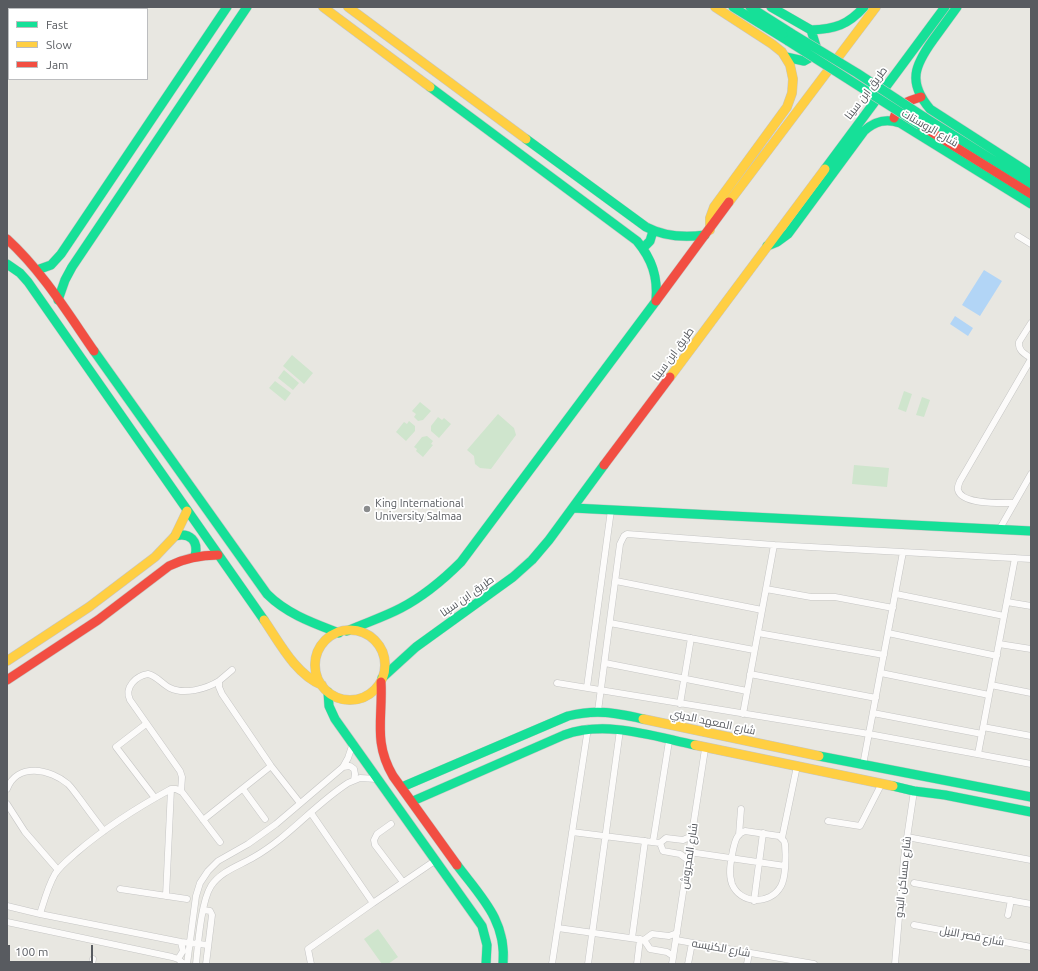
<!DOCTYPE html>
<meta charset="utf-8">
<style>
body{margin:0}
#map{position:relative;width:1038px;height:971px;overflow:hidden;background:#e8e7e1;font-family:Ubuntu,sans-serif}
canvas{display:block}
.frame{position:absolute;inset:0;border:8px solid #585b60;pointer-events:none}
.legend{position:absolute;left:8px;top:8px;width:140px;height:72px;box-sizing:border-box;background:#fff;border:1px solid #bcbdbf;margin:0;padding:5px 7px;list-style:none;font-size:12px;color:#585b60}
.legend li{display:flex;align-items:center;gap:8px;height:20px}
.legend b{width:20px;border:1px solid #bcbdbf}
.scale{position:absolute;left:8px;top:945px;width:85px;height:18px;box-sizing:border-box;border:2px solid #585b60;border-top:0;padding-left:5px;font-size:12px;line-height:14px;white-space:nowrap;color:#585b60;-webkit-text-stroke:3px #fff;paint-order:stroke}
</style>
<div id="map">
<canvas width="1038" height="971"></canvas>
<div class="frame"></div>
<ul class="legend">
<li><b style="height:5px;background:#16e098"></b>Fast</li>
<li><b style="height:5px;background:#ffcf43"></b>Slow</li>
<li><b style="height:5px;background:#f24e42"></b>Jam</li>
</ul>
<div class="scale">100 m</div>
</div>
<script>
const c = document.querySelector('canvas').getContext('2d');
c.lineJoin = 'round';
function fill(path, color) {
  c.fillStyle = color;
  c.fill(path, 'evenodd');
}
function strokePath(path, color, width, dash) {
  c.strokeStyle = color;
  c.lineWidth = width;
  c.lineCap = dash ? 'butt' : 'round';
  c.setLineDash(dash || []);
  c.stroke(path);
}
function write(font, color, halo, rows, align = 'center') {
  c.font = font + ' Ubuntu,Cairo,sans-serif';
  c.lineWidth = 3.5;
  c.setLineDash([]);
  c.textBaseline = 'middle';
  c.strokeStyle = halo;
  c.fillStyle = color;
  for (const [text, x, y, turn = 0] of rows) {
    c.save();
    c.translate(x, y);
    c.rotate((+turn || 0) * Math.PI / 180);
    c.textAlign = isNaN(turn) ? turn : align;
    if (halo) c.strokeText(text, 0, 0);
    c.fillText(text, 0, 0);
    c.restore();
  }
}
fill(new Path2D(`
 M292,355L313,373L304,384L283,366Z
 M284,370L299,383L293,390L278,378Z
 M275,381L291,393L285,401L269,388Z
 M904,391L912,394L906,412L898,409Z
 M922,397L930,400L924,417L916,415Z
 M420,402L431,411L423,420L418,421L414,417L416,414L412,411Z
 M498,414L514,428L516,435L491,469L480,468L475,464L474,456L467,450Z
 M438,417L442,420L444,418L451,424L439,438L431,431V426Z
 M409,421L415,426V431L406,441L396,432L404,422L407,424Z
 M427,436L433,441L431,444L433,445L423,457L416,451L417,449L414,447L422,437Z
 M854,465L889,468L887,487L852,484Z
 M378,929L398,957L388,964H382L364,939Z`), '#cfe5cd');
fill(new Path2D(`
 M984,270L1002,281L980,316L962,305Z
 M955,316L973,328L968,336L950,324Z`), '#b2d5f6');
const street = new Path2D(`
 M1018,236L1031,244
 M1031,323L1019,342C1018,351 1025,354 1031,358
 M1014,503C1002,503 962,505 958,490C957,487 959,484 960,481L1031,359
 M999,530L1031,474
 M616,581L762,610
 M766,589L811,597H835L893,608
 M896,594L1004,616
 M1007,602L1031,606
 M610,623L754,650
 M758,633L884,655
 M888,633L997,656
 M999,644L1031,649
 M605,663L747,691
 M232,670L219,681V687L222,694L271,766L300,803
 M881,673L989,695
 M750,674L876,698
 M557,683L869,734L1031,764
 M991,685L1031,693
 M587,687L611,510
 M680,704L691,638
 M598,711L620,544L624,536L627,534L774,545L1031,559
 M873,713L982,734
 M743,714L774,545
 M146,724L116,747L155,798
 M983,727L1031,736
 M978,754L1015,558
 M863,765L903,552
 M343,767L350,766L354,769L355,774L354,780
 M7,789C17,762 51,769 68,784C72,788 76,794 80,799C88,810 96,821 104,831
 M243,789L265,819
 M181,791L182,777L180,771L130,700C124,687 136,676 148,674C157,676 162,684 170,688C184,695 206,689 219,681
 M7,804L25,832L58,870
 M311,813L373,903L436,860
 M203,820L271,766
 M828,821L860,826L882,783
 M391,824L377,834L374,840L375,845L403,882
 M745,831L779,836L784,841L785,844C786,855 786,877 781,886C770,906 740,904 732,884C728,873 731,861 733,850C735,842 736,834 745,831Z
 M572,832L660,843
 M739,835L741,809
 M907,837L1031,860
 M782,838L797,766
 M653,842L669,741
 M660,843L663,851L680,854L688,860
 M660,843L666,838L683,840L692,836
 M689,852L785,866
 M914,883L1031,904
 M120,889L187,899
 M166,896L171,789
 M754,901L763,833
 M7,906L40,914L181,942L208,945
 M204,910L210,911L212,915L206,964
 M40,914C44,901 48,886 55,874C61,865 69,859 77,852C105,828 138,807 171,789H176L182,792L220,842
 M1008,915L1011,900
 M7,922L172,957L178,959L184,964
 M914,925L1031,947
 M558,928L644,940L652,934L669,936L677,933
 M632,938L645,841
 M644,940L650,949L667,952L673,956
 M676,940L814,964
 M178,959L183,951L181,942
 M92,964L93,959
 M187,964L196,896L200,883L208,871L218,861L248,844L276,824L343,767L348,758L353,743
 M196,964C198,944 201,902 211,886C221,871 239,866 254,857C289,837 314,805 348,783L360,778L377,779
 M311,964L308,949L373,903
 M552,964L588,728
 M588,964L620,730
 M637,964L640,939
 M672,964L705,749
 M688,964L692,943
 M747,964L749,953
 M895,964L904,858L914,791`);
const fast = new Path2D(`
 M733,7L788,41
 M750,7L791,33
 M771,7L811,30
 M957,7C949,18 941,29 933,40C915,65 907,82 930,109L1031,174
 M811,30C835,29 848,25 864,7
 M786,57L804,61L813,56L816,46L811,30
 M430,87L637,241C652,259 658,277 656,300
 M924,117L1031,184
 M526,139L646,227C665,237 684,238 705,235
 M825,169L945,7
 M767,246L777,242L788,234L864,131C875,121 886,118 900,123L1031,204
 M643,248L650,241L653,231
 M7,264L20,273L28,282L264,620
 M37,270L51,265L61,254L227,7
 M58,300L65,280L72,267L247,7
 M94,351L267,594C287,614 313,623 339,633
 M573,508L1031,531
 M175,536C190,532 199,541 195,556
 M347,631C365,623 384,617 401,608C424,596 443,580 461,562L656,301
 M382,678L416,647L513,577L532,560L549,540L604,465
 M328,692L329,706L335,719L482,926L487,945L486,964
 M819,756L1031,797
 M893,786L914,791L945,795L1031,812
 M402,787L568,716C597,709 615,713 643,719
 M413,801L564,735C606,720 652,736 695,745
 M457,865C481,897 507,921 503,964`);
const slow = new Path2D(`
 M323,7L430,87
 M348,7L526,139
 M729,202L876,7
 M710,230V218L714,207L787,107L792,93L793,79L790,65L782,52L772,44L715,7
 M670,377L825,169
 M264,620C279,642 296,675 322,685
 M315 665a35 35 0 1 1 70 0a35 35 0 1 1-70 0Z
 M7,661L89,607L155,557L175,536L187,511
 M643,719L819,756
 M695,745L893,786`);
const jam = new Path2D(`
 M894,118C898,104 908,101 921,97
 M920,125L1031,194
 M7,239C42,271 67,312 94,351
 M656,301L729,202
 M604,465L670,377
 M7,680L98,620L169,566C185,558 200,555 218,555
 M381,682C383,718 373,742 393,776L457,865`);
strokePath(street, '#c5c5c4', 7);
strokePath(fast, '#c5c5c3', 10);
strokePath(slow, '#c5c5c3', 10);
strokePath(jam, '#c5c5c3', 10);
strokePath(street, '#fcfbfa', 6);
strokePath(fast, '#16e098', 9);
strokePath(slow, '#ffcf43', 9);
strokePath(jam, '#f24e42', 9);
const fastBridge = new Path2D(`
 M791,33L857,73L924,117
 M788,41L920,125`);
strokePath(fastBridge, '#c5c5c3', 10, []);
strokePath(fastBridge, '#16e098', 9);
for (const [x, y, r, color] of [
 [367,509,4,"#8a8c8d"]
]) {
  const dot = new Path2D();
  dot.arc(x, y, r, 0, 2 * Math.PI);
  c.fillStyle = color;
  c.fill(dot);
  strokePath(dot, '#fff', 1.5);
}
write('11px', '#585b60', '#fff', [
 ["طريق ابن سينا",866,93,-53],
 ["شارع الروستات",930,128,30],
 ["طريق ابن سينا",673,354,-54],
 ["طريق ابن سينا",467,596,-35],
 ["شارع المعهد الديني",713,722,12],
 ["شارع المجروش",689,856,-81],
 ["شارع مساكن البدو",903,877,-84],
 ["شارع قصر النيل",972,936,11],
 ["شارع الكنيسه",721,948,10]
]);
write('11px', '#585b60', '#fff', [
 ["King International",375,503],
 ["University Salmaa",375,516]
], 'left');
</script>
